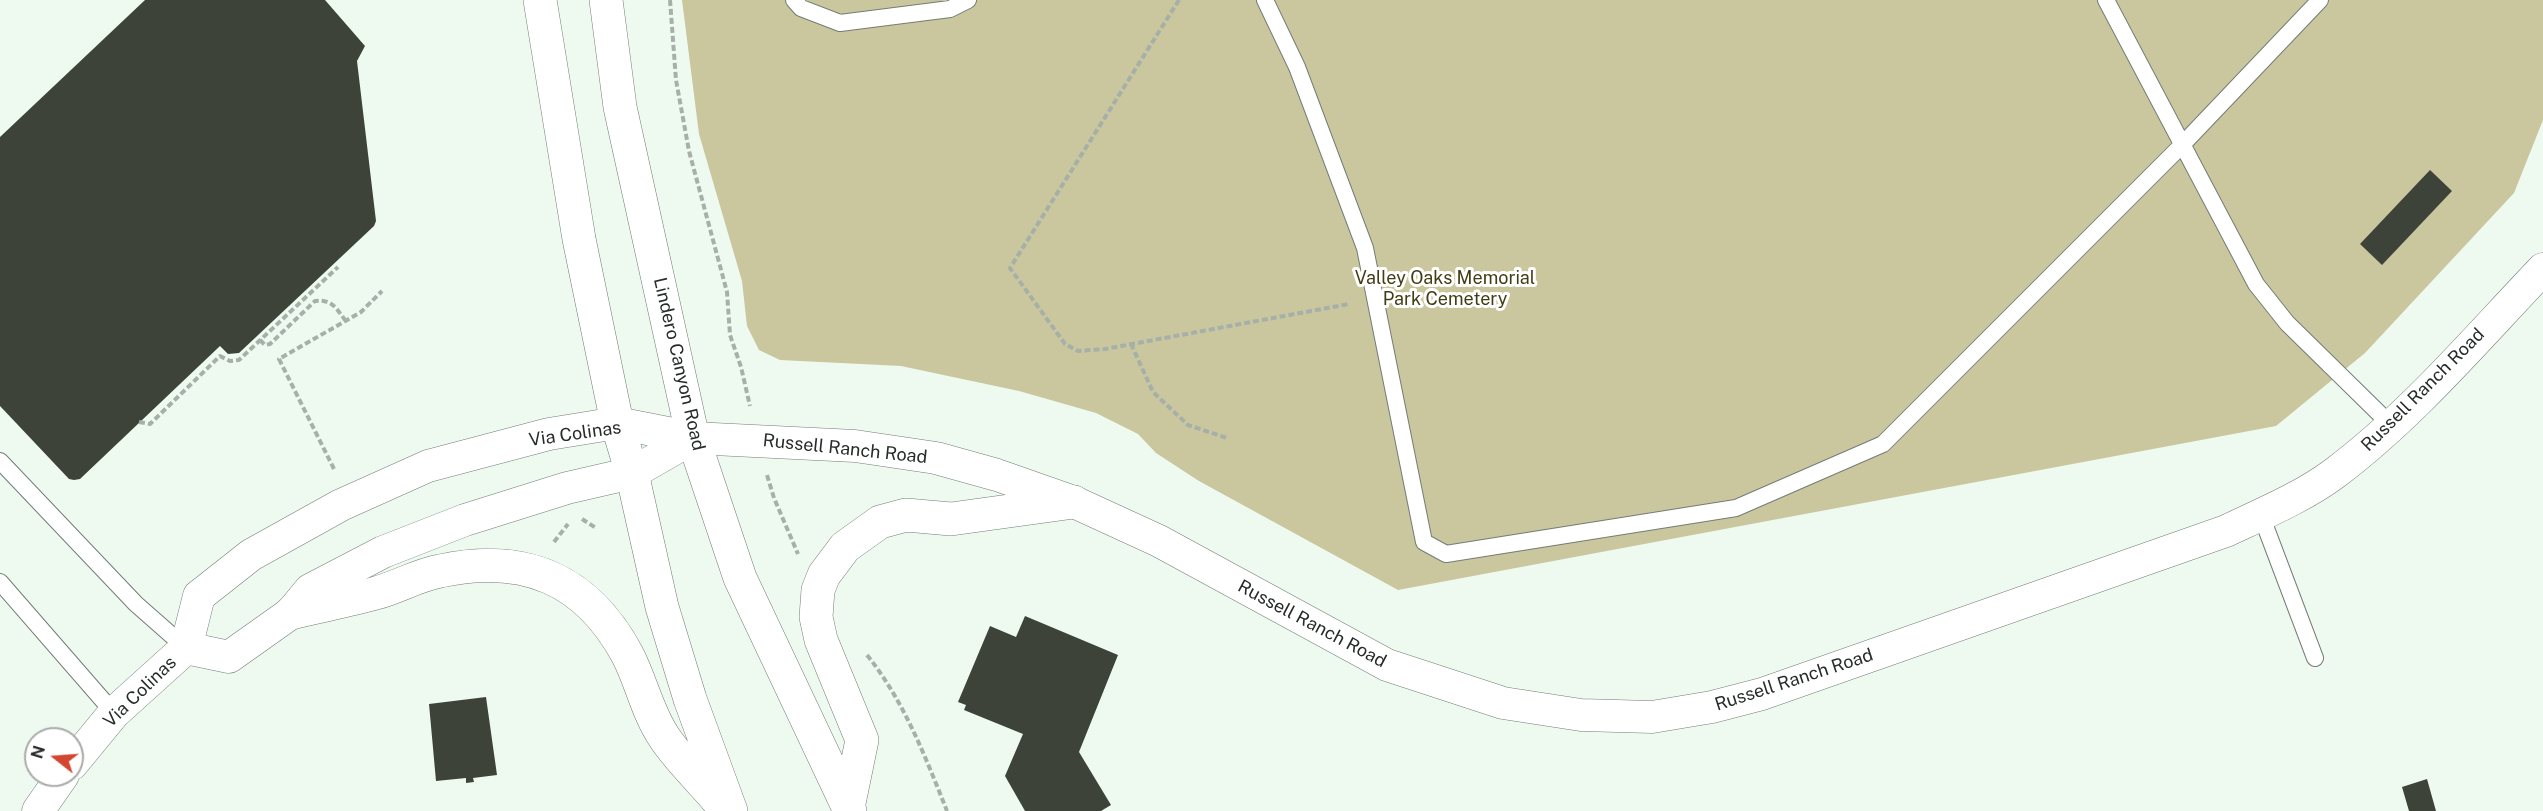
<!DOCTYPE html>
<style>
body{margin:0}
#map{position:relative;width:2543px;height:811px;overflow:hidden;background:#eefaf0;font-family:"Public Sans",sans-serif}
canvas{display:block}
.north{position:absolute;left:24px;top:727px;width:60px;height:60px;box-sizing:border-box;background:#fff;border:2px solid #a9aba9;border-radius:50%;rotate:287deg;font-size:16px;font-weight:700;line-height:24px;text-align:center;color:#282c29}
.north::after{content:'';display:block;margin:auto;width:21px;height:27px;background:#d34731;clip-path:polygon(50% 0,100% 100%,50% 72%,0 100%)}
</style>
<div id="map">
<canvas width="2543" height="811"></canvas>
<div class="north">N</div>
</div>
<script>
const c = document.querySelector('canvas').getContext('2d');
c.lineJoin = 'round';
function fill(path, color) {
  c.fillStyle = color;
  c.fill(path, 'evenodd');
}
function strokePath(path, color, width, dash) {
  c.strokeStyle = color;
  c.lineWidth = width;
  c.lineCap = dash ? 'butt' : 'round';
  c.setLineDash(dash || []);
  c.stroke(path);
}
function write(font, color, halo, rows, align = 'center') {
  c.font = font + ' "Public Sans",sans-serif';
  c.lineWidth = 6;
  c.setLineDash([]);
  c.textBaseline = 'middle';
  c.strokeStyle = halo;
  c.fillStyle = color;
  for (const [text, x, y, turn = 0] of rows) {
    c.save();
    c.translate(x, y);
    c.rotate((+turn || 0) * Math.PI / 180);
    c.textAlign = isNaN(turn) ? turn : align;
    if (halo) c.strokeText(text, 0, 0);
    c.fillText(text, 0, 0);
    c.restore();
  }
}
fill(new Path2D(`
 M682,0H2543V120L2514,193L2365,353L2276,426L1398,590L1199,481L1156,453L1138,434L1096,413L1019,391L901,366L780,360L759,350L747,326L742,281L699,134Z`), '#cac79e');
fill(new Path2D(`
 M145,0H325L365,46L357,61L376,221L374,226L239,353L228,354L220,346L80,479L74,480L69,479L0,406V137Z
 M2430,170L2452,191L2382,265L2360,244Z
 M1025,616L1118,655L1079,752L1111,805L1101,811H1025L1005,776L1023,734L964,710L966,705L958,702L990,626L1016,637Z
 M486,697L497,775L473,778L474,782L466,783V778L436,781L429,704Z
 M2427,779L2436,811H2409L2402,787Z`), '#3e4339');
const service = new Path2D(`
 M794,0L801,8L840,23L950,9L968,0
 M1265,0L1297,67L1365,248L1424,542L1446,554L1736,508L1883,444L2181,146L2320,0
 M2106,0L2256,284L2287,323L2392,426
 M0,461L136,604L186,648
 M2261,515L2315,658
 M0,582L114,713`);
const minor = new Path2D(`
 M186,648L229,657L291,613L310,590L383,552L465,520L567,488L632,473L693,438
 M72,764L114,713L186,648L199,596L251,555L341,505L428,466L549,434L617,423L693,438L855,446L936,458L997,475L1074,502L1159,541L1387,665L1503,703L1581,715L1652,717L1712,707L1762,694L2226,531C2262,514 2303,497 2335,473C2412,415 2476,339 2543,269
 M38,811L63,775`);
const secondary = new Path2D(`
 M540,0L579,239L617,423L632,473L662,607L690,699L731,811
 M606,0L620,107L693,438L740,578L850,811
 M291,613C319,606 348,601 376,593C398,587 418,575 440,571C523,553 586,578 627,654C641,680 647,712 664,737C679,760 702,781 720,803
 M848,808L862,740L821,640L816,617L818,590L824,575L845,547L880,522L906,515L951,519L1074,502`);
strokePath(service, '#737d75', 18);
strokePath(minor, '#737d75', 33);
strokePath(secondary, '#737d75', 34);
strokePath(new Path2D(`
 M670,0L676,80L689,151L727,292L730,335L741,367L750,406
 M1179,0L1010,268L1065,344L1078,351L1105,349L1349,304
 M260,340L265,345L270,344L315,301C332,299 336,308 345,320
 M1131,344L1153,392L1188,425L1227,438
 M139,422L150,424L220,356L230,361L239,360L338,267
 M334,469L279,359L361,312L382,291
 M767,475L774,498L798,554
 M582,519L596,528
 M554,542L568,524
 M867,655C904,701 925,756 947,811`), '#a6b0a8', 4, [6, 3]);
strokePath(service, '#fff', 16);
strokePath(minor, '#fff', 32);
strokePath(secondary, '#fff', 33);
write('18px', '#423e14', '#fff', [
 ["Valley Oaks Memorial",1445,278],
 ["Park Cemetery",1445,299]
]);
write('18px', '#282c29', '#fff', [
 ["Lindero Canyon Road",679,364,77],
 ["Russell Ranch Road",2423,390,-45],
 ["Via Colinas",575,434,-8],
 ["Russell Ranch Road",845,449,6],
 ["Russell Ranch Road",1312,624,28],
 ["Russell Ranch Road",1794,680,-18],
 ["Via Colinas",140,692,-44]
]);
</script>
